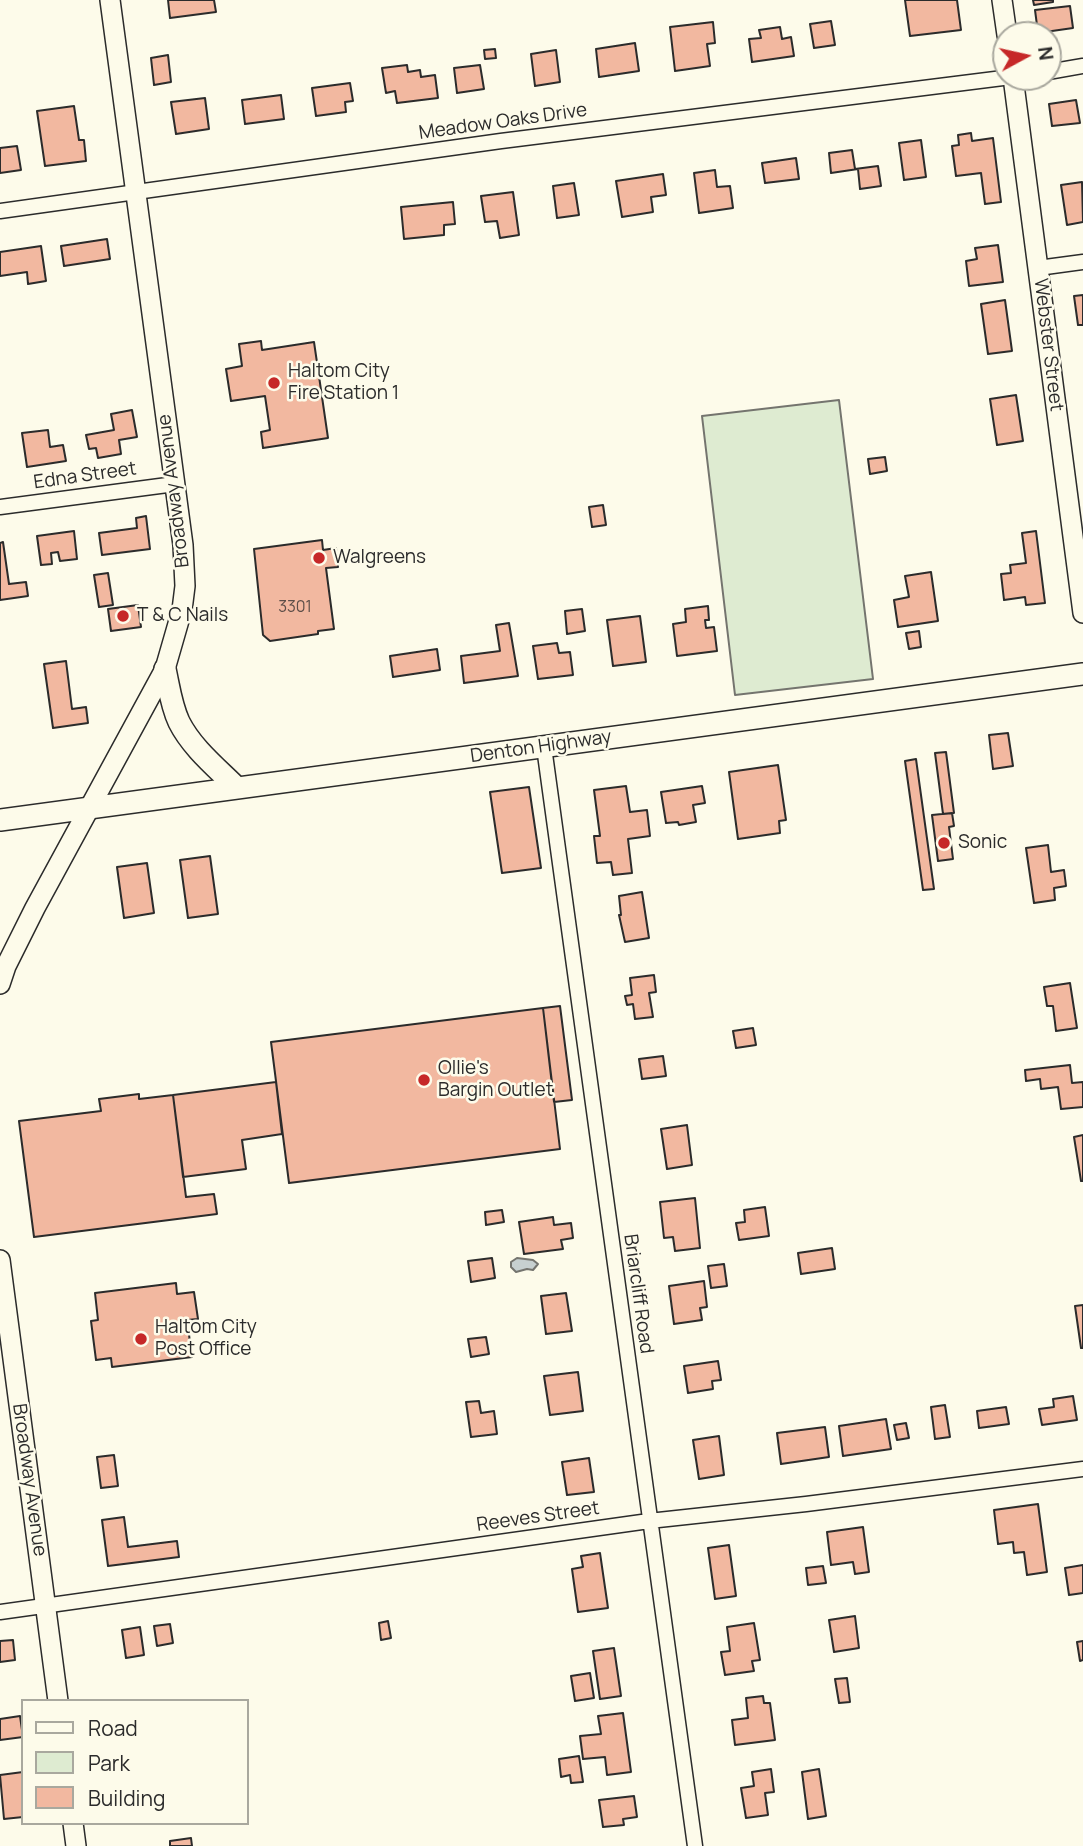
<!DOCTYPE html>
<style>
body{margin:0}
#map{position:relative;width:1083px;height:1846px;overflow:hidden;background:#fdfbea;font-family:Manrope,sans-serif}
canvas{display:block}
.legend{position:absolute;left:21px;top:1699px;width:228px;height:126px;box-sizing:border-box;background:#fdfbea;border:2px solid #a9a89e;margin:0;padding:9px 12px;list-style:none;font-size:21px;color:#2b2b2b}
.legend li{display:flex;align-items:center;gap:14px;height:35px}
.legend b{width:35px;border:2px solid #a9a89e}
.north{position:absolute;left:992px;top:21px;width:70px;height:70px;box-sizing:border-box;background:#fdfbea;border:2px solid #a9a89e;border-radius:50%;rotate:82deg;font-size:19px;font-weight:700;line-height:28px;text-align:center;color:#2b2b2b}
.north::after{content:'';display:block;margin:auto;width:24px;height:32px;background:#c62828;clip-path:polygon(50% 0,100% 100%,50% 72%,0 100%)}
</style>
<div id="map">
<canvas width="1083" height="1846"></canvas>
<ul class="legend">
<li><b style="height:9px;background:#fdfbea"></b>Road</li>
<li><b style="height:19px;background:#deebd1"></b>Park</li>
<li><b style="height:19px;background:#f2b8a0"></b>Building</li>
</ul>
<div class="north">N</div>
</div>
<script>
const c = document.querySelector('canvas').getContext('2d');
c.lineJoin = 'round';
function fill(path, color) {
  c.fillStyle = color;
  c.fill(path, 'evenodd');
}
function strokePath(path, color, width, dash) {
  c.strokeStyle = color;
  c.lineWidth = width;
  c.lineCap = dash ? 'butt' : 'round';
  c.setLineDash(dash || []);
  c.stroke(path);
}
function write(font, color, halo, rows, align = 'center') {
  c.font = font + ' Manrope,sans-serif';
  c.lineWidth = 5;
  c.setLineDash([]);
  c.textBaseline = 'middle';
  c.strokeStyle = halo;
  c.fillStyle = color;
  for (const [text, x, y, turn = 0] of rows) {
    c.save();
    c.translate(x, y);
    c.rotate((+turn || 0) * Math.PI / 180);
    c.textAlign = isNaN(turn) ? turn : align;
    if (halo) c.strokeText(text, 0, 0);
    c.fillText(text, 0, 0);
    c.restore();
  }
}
const green = new Path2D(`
 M839,400L873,679L735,695L702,416Z`);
fill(green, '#deebd1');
strokePath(green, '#74746e', 2);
const water = new Path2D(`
 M517,1258L533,1260L538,1264L533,1270L527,1269L516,1272L511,1267V1262Z`);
fill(water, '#c7d0d0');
strokePath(water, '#74746e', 2);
const building = new Path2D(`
 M168,0H214L216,12L170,18Z
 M905,0H957L961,30L910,36Z
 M1033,0H1053V2L1034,5Z
 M1070,6L1073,28L1038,33L1035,10Z
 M831,21L835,45L814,48L810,24Z
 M713,22L715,43L707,44L710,66L675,71L670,27Z
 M780,27L782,39L791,37L794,56L752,62L749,39L761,38L759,30Z
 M635,43L639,71L599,77L596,49Z
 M495,49L496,58L485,59L484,50Z
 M556,50L560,82L535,86L531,54Z
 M168,55L171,82L154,85L151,58Z
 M407,65L408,72L420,70L421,77L435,75L438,98L397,103L395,91L386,93L382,68Z
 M480,65L484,89L457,93L454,68Z
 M350,83L353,101L345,102L346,112L316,116L312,88Z
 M281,95L284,119L245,124L242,100Z
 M205,98L209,129L176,134L171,102Z
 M1076,100L1080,123L1052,126L1049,104Z
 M74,106L79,140H84L86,161L45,166L37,111Z
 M971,133L972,141L993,138L1001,202L985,204L981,173L956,176L952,146L959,145L958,135Z
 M921,140L926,177L904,180L899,143Z
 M17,146L21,170L0,173V148Z
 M852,150L855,169L878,166L881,186L860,189L858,169L831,173L829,153Z
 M796,158L799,179L765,183L762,163Z
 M715,170L717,187L730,186L733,208L699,213L694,173Z
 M663,174L666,195L651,197L653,212L622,217L616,181Z
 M1082,182L1083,222L1067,225L1061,185Z
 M574,183L579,215L557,218L553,186Z
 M513,192L519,235L500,238L497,221L485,222L481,196Z
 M453,202L455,224L444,225V235L404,239L401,207Z
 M107,239L110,259L64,266L61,246Z
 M998,245L1003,282L969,286L966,261L977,259L975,248Z
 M41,246L46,281L28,284L27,272L0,276V252Z
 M1083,295V325H1078L1074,296Z
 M1005,300L1012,351L988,354L981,304Z
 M261,341L262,350L314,342L328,438L263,448L261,432L270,430L265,396L231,401L226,369L242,366L239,344Z
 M1016,395L1023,441L997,445L990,399Z
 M132,410L137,437L119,440L121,454L98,458L96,448L89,449L86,435L114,430L111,414Z
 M48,430L50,447L63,445L66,461L27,467L22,433Z
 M885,457L887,471L870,474L868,459Z
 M603,505L606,525L592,527L589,507Z
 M146,516L150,549L102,555L99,533L137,528L136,518Z
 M74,531L77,559L60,561L58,552L51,553L52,564L41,565L37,536Z
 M1036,531L1045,603L1026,605L1025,597L1004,600L1001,574L1011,573L1010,565L1026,563L1022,533Z
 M322,540L323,550L336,548L338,567L326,568L334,629L318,631V634L270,641L263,635L254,549Z
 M3,542L9,584L26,582L28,596L0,600V543Z
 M931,572L938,621L898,627L894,600L909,597L905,576Z
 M108,573L113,605L99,607L94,575Z
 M138,605L141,627L111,631L108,609Z
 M708,606L709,620H705L706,628L714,627L717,651L677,656L673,624L686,622L685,609Z
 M582,609L585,631L567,634L565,611Z
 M640,616L646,662L613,666L607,620Z
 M509,623L518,676L464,683L461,656L500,651L496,625Z
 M919,631L921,647L909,649L906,633Z
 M557,643L559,653L570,652L573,675L538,679L533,646Z
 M437,649L440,670L393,677L390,656Z
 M66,661L72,709L86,707L88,723L53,728L44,664Z
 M1008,733L1013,766L993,769L989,735Z
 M946,752L954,813L943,814L935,753Z
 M916,759L934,889L923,890L905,761Z
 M778,765L786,820L779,821L780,833L738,839L729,772Z
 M626,786L630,812L647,810L650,836L628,839L632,873L613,875L611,862L597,863L594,836H600L594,790Z
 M702,786L705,803L693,805L696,822L679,825L678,822L666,823L661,792Z
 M529,787L541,868L502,873L490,792Z
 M952,813L954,826L949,827L953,859L938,861L932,815Z
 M1048,845L1051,872L1064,870L1066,886L1054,888L1055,900L1034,903L1026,848Z
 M210,856L218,914L188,918L180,860Z
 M147,863L154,913L124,918L117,867Z
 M642,892L649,938L625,942L619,915H621L619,896Z
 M654,975L656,992L649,993L653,1017L635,1019L633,1004L627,1005L625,996L632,995L630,978Z
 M1070,983L1077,1028L1056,1031L1053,1006H1047L1044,987Z
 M560,1006L572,1100L554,1102L543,1008Z
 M543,1008L560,1149L289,1183L271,1042Z
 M753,1028L756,1045L736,1048L733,1031Z
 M663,1056L666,1076L642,1079L639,1059Z
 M1070,1065L1072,1083L1083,1082V1107L1061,1109L1058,1087L1041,1089L1040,1079L1026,1081L1025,1070Z
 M276,1082L282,1134L242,1140L246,1169L183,1177L173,1095Z
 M139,1094V1099L173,1095L186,1197L214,1194L217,1214L34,1237L19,1121L101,1111L99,1099Z
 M687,1125L692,1165L667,1169L661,1129Z
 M1083,1135V1181H1081L1074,1137Z
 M695,1198L700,1248L675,1251L673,1237L664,1238L660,1202Z
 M765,1207L769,1236L739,1240L736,1223L745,1222L744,1210Z
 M502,1210L504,1222L486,1225L485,1212Z
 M553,1217L554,1225L571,1223L573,1238L561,1240L563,1249L524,1254L519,1222Z
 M832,1248L835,1269L801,1274L798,1253Z
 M492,1258L495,1278L471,1282L468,1261Z
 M724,1264L727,1286L711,1288L708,1266Z
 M704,1281L707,1307L700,1308L702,1320L674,1324L669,1286Z
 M176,1283L177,1294L194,1292L198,1319L187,1320L192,1357L112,1367L111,1358L96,1360L91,1321L98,1320L95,1293Z
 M566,1293L572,1331L546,1334L541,1296Z
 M1083,1305V1348H1081L1075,1306Z
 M486,1337L489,1354L471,1357L468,1339Z
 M718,1361L721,1380L712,1381L713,1389L688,1393L684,1366Z
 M578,1372L583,1411L550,1415L544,1376Z
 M1073,1396L1077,1420L1042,1425L1039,1409L1054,1407L1053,1399Z
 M479,1401L481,1413L494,1411L497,1434L471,1437L466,1402Z
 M945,1405L950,1437L935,1439L931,1407Z
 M1006,1407L1009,1424L979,1428L977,1411Z
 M886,1419L891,1449L843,1456L839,1426Z
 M906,1423L909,1438L897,1440L894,1425Z
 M825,1427L829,1457L781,1464L777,1433Z
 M719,1436L724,1475L699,1479L693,1440Z
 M114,1455L118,1486L101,1488L97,1457Z
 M589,1458L594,1492L567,1495L562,1462Z
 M1038,1504L1047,1572L1027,1575L1024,1552L1014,1553L1013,1542L998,1544L994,1510Z
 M124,1517L128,1547L177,1541L179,1557L108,1566L102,1520Z
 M863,1527L869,1572L855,1574L853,1562L831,1565L827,1532Z
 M729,1545L736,1596L715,1599L708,1548Z
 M600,1553L608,1608L578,1612L572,1569L583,1567L581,1556Z
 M1083,1565V1593L1069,1595L1065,1568Z
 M823,1566L826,1583L808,1585L806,1568Z
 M855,1616L859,1648L834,1652L829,1620Z
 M388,1621L391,1638L381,1640L379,1623Z
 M754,1623L760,1660L752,1661L754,1671L725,1675L721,1652L730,1651L727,1627Z
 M170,1624L173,1643L157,1646L154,1626Z
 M140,1627L144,1655L126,1658L122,1630Z
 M13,1640L15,1660L0,1662V1641Z
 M1083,1641V1660L1080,1661L1077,1642Z
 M614,1648L621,1696L600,1699L593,1651Z
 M590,1673L594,1698L575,1701L571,1676Z
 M847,1678L850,1702L839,1703L835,1679Z
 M763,1696L764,1703H770L775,1740L735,1745L732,1720L748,1718L746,1698Z
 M623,1713L631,1772L607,1775L605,1757L583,1759L580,1736L601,1734L598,1716Z
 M20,1716L23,1737L0,1740V1719Z
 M579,1756L583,1782L571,1783L570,1775L561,1777L559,1759Z
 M771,1769L774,1792L765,1793L768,1815L746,1818L741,1788L754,1786L752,1772Z
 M819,1769L826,1816L808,1819L802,1772Z
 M23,1772V1817L4,1819L0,1775Z
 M634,1796L637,1817L623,1819L624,1825L603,1827L599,1800Z
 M191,1838L192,1846H170V1841Z`);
fill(building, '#f2b8a0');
strokePath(building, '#2b2b2b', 2);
const street = new Path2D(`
 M1048,72L1083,66
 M0,211L501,141L1011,77
 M1038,268L1083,262
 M0,507L175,484
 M544,747L695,1846
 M0,1612L649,1521L806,1504L1083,1469`);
const secondary = new Path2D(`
 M1002,0L1007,35
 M1013,77L1083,613
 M0,984L6,966L35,908L165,669L182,610L185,586L183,545L110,0
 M0,1260L58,1701
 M73,1823L76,1846`);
const primary = new Path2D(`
 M165,669C169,687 171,705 179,722C192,748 217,768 237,788
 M0,820L1083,674`);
strokePath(street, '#2b2b2b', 17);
strokePath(secondary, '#2b2b2b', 22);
strokePath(primary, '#2b2b2b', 24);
strokePath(street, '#fdfbea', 14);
strokePath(secondary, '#fdfbea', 19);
strokePath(primary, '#fdfbea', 21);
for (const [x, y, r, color] of [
 [274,383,7,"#c62828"],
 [319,558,7,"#c62828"],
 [123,616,7,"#c62828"],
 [944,843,7,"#c62828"],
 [424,1080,7,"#c62828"],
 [141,1339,7,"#c62828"]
]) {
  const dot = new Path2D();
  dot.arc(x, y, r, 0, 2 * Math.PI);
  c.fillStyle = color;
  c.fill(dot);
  strokePath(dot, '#fdfbea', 2.5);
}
write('16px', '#5d4e48', null, [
 ["3301",295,608]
]);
write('19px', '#2b2b2b', '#fdfbea', [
 ["Meadow Oaks Drive",503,122,-8],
 ["Webster Street",1048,345,83],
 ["Edna Street",85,476,-8],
 ["Broadway Avenue",174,491,-97],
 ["Denton Highway",541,747,-8],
 ["Briarcliff Road",638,1294,82],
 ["Broadway Avenue",29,1480,82],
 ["Reeves Street",538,1517,-8]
]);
write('19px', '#2b2b2b', '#fdfbea', [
 ["Haltom City",288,372],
 ["Fire Station 1",288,394],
 ["Walgreens",333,558],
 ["T & C Nails",137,616],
 ["Sonic",958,843],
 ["Ollie's",438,1069],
 ["Bargin Outlet",438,1091],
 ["Haltom City",155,1328],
 ["Post Office",155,1350]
], 'left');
</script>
